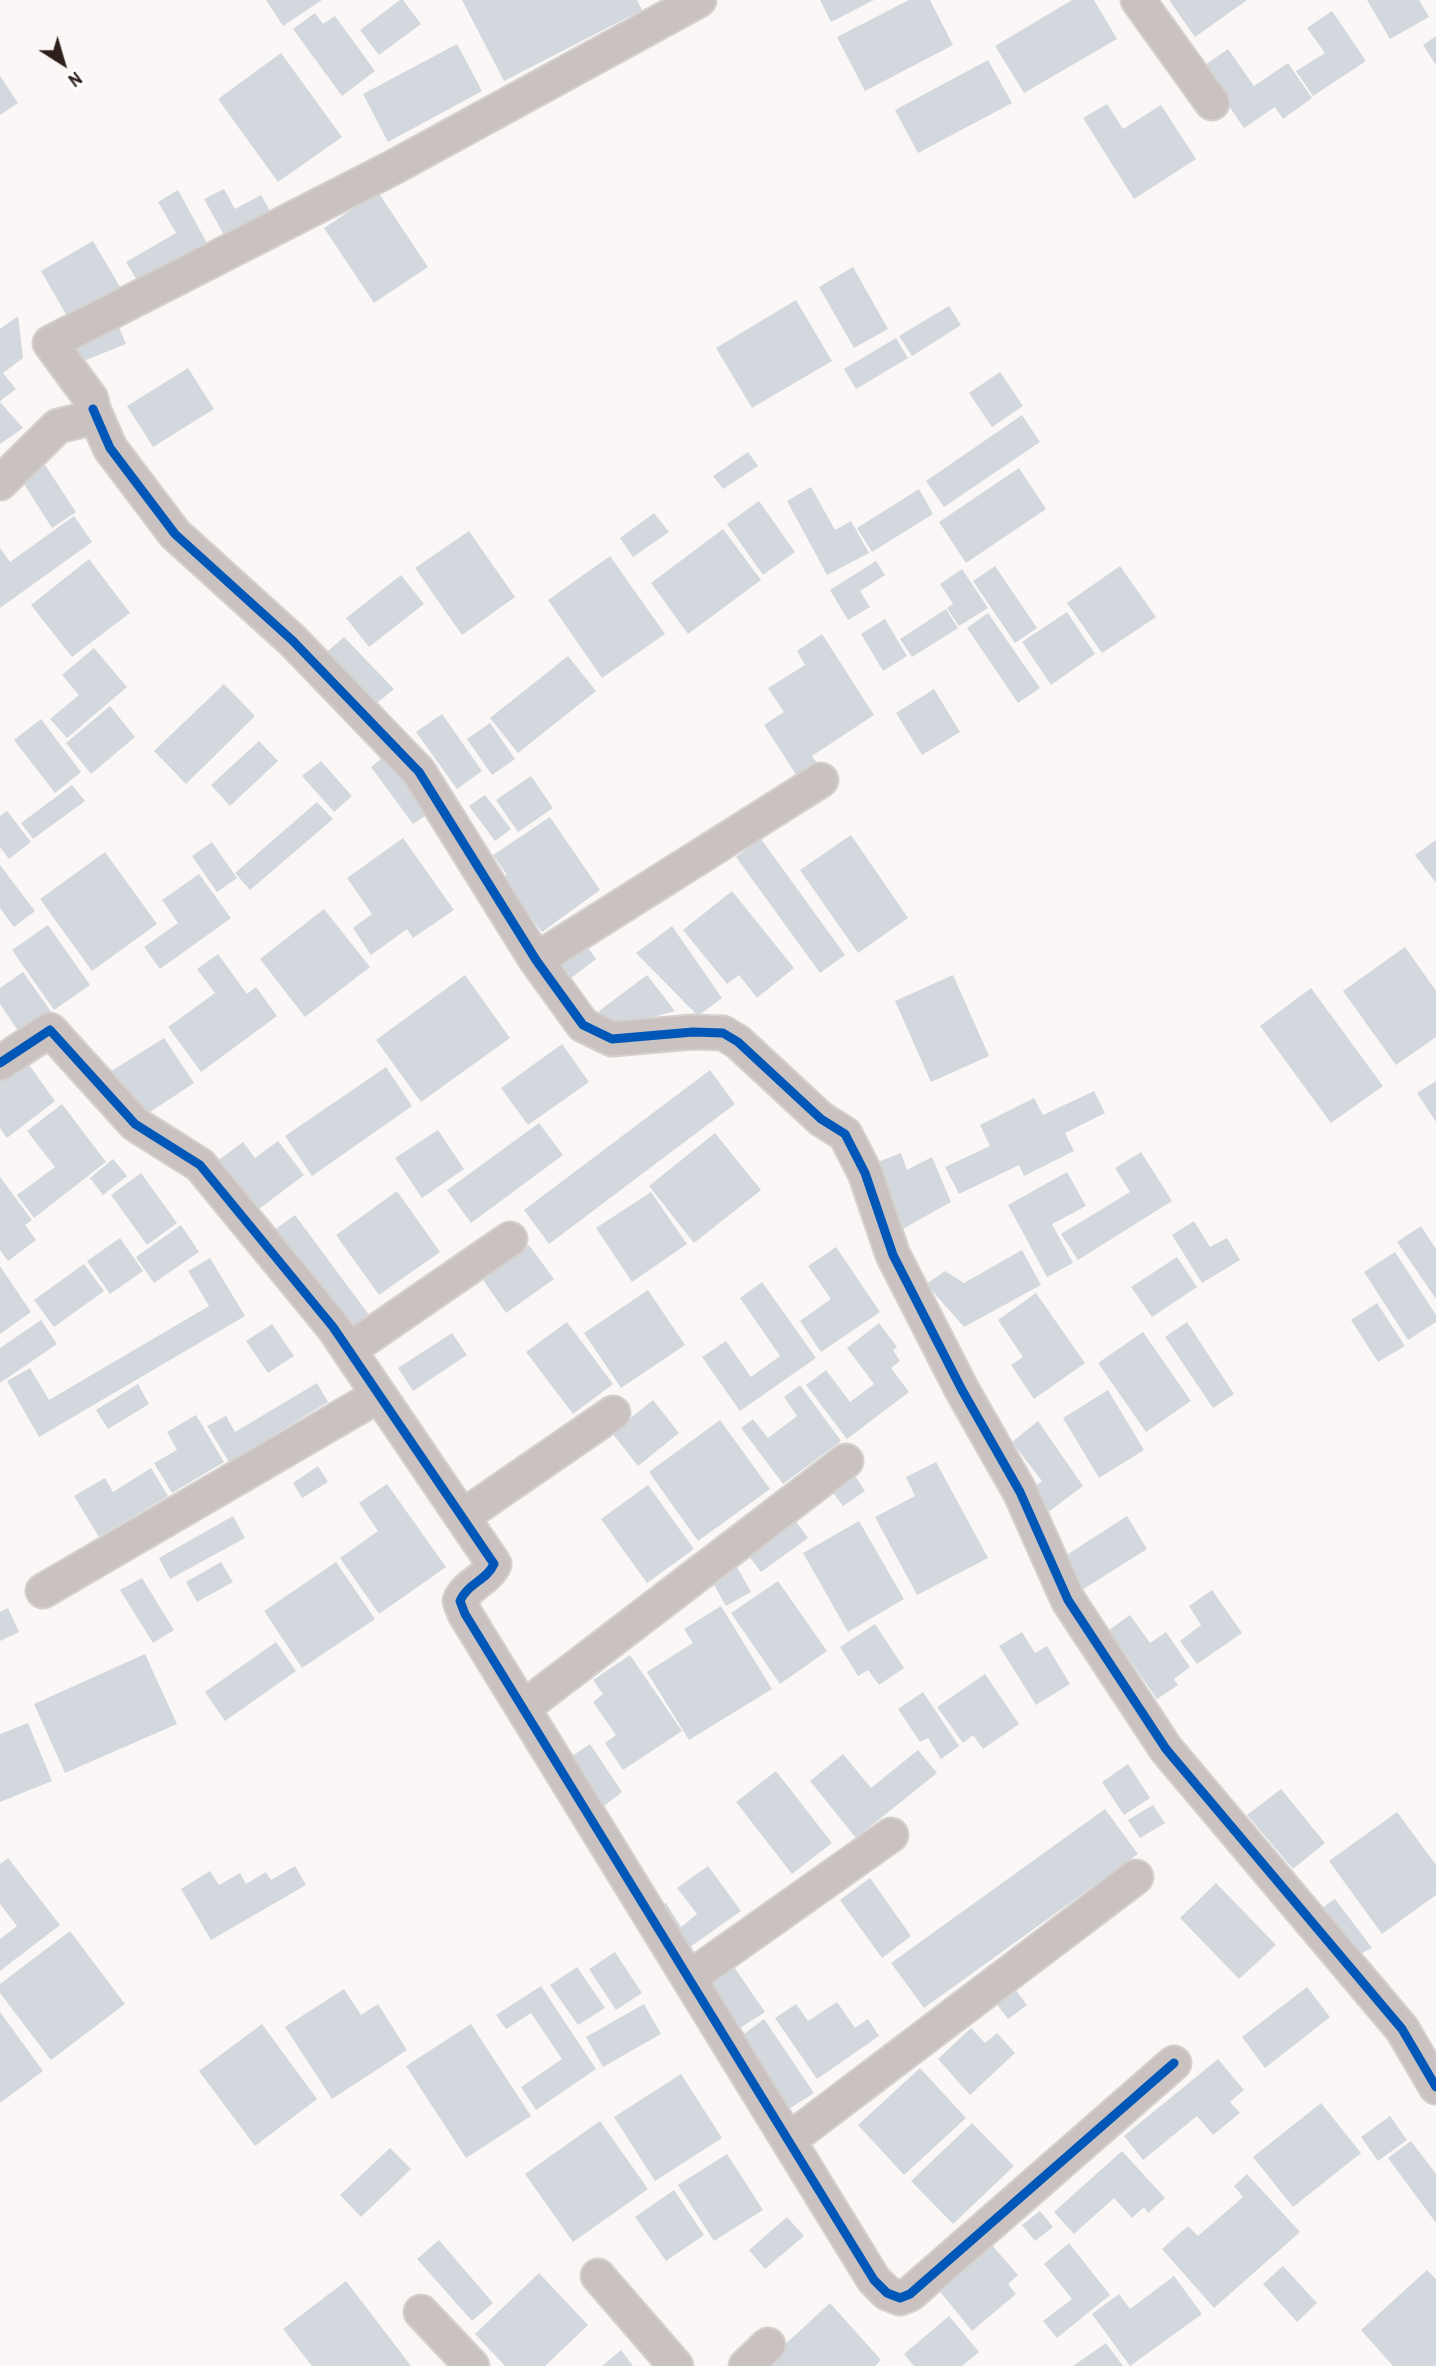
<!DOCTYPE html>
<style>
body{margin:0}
#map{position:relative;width:1436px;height:2366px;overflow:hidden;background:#fbf7f6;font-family:"Archivo Narrow",sans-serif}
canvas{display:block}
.north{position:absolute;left:28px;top:28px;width:70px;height:70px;-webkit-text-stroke:5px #fff;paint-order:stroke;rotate:143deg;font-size:19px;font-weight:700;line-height:28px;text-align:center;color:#2d1f1a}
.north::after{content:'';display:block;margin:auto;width:24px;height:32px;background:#2d1f1a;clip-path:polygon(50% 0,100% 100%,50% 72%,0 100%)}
</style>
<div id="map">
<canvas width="1436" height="2366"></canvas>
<div class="north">N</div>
</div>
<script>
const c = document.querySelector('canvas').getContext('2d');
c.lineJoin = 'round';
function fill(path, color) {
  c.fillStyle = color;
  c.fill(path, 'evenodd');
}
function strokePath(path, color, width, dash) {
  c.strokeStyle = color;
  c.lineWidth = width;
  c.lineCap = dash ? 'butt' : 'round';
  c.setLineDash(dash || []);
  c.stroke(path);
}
fill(new Path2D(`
 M266,0H322L283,26Z
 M400,0H403L421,24L379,55L360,30Z
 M462,0H637L642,10L504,81Z
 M820,0H874L831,22Z
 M909,0H930L953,45L865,91L837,37Z
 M1072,0H1094L1117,39L1024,93L995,46Z
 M1169,0H1247L1195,37Z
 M1367,0H1419L1429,17L1390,39Z
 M1332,11L1366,61L1313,96L1296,71L1325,53L1307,28Z
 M315,13L323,24L335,16L375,71L342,96L293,29Z
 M1436,36V65L1423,45Z
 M457,44L482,91L388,142L363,94Z
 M1228,49L1254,86L1288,63L1312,98L1283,119L1275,107L1244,128L1202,67Z
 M281,53L342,137L278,182L218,99Z
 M988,60L1012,103L918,153L895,110Z
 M0,76L18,103L0,115Z
 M1107,104L1123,129L1161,105L1196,159L1134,199L1083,118Z
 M224,189L235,209L261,195L273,216L228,242L204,199Z
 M178,190L207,243L138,282L126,262L176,233L158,202Z
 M378,192L428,267L374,303L324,228Z
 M93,241L123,292L71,323L41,271Z
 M853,267L888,329L854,348L819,287Z
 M796,300L832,361L752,408L716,348Z
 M949,306L961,325L912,356L899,336Z
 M18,316L23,358L3,373L16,389L0,401V329Z
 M115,317L126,344L81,362L71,334Z
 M896,338L908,358L856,389L844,369Z
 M188,368L214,409L153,447L127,406Z
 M1000,372L1023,406L992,427L969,393Z
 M0,402L23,428L0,444Z
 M1022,415L1040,442L944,507L926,481Z
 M748,452L758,466L723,489L713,476Z
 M45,465L76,512L52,528L22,481Z
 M1019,468L1046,509L966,563L939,522Z
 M811,487L835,530L851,521L869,553L827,575L787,501Z
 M919,489L933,514L872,552L857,528Z
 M759,501L795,552L763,575L727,524Z
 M654,513L669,532L633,557L620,538Z
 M74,516L92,542L0,608V548L10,562Z
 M723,529L761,580L688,634L651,583Z
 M469,531L515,597L462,635L415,568Z
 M610,556L665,634L602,678L548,600Z
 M89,559L130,613L72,657L31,605Z
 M876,561L885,575L860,591L870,607L848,620L830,590Z
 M995,566L1037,628L1015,643L973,581Z
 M1120,566L1156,617L1102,653L1067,603Z
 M962,569L988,608L959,626L947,608L953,604L940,584Z
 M401,575L424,604L369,647L346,618Z
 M946,609L958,628L912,657L900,639Z
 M1067,612L1095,654L1051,685L1022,642Z
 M988,613L1040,688L1018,703L967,628Z
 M885,619L907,656L883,671L861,634Z
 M822,634L874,715L812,756L817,763L797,776L764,725L784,712L768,688L805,665L797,651Z
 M344,637L394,689L371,708L322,656Z
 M94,648L127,687L67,738L50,719L79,695L62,675Z
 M568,656L596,691L518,753L490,718Z
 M224,684L255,716L186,784L154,751Z
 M934,689L960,732L922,755L896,713Z
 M110,706L135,737L91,774L66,743Z
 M442,714L482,771L457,789L416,732Z
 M41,719L81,772L55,793L14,740Z
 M490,723L515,759L492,775L467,739Z
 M259,741L278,761L230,806L211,785Z
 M392,750L434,810L413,824L371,767Z
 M321,761L352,796L334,812L302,776Z
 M531,776L553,808L518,832L496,800Z
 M72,785L85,801L33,839L21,823Z
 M485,795L511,829L495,841L469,806Z
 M317,802L333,819L250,890L235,873Z
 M7,811L31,842L9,859L0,847V816Z
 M550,817L600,890L542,932L501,878L507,875L493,855Z
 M851,835L908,918L858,953L800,870Z
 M403,838L454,910L413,938L407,929L371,955L353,928L372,914L347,878Z
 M761,839L845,955L820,973L736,857Z
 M1436,840V883L1415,855Z
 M212,842L237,878L217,892L192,856Z
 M105,852L157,924L92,971L40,899Z
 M0,865L35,911L14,927L0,908Z
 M199,874L231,918L160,969L144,947L178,923L162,900Z
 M732,891L794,968L757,998L739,975L727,984L683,930Z
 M324,909L370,967L305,1017L260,959Z
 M48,925L90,985L54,1010L12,950Z
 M672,926L722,998L698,1016L636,953Z
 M584,942L596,959L562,985L550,967Z
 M1405,947L1436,991V1037L1396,1065L1343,991Z
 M218,954L247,994L256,987L277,1016L201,1072L168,1027L215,993L197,969Z
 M23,972L52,1013L21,1035L0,1004V988Z
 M465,975L510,1038L421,1102L376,1040Z
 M647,975L675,1011L614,1028L599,1011Z
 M953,975L989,1056L931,1082L895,1001Z
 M1311,988L1383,1086L1331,1123L1260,1026Z
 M164,1038L194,1083L144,1116L110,1072Z
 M562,1044L589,1082L528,1125L501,1088Z
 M22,1055L55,1101L7,1138L0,1128V1071Z
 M386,1067L412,1106L312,1176L285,1136Z
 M710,1070L735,1104L549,1244L524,1210Z
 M1436,1081V1122L1417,1093Z
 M1094,1091L1105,1113L1065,1133L1074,1151L1024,1176L1019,1165L959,1194L945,1167L990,1146L980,1125L1034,1098L1043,1115Z
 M62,1104L106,1162L34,1218L17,1195L55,1167L27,1131Z
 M539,1123L563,1155L471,1223L447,1190Z
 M438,1130L464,1169L422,1198L395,1158Z
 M715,1133L761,1190L694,1243L649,1186Z
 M278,1141L304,1175L251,1215L212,1165L243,1142L255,1158Z
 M1141,1152L1172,1201L1078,1260L1061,1234L1130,1192L1115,1168Z
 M901,1153L907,1170L932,1157L951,1202L899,1231L875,1163Z
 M113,1159L127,1176L103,1195L90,1178Z
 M1067,1172L1086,1206L1052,1224L1073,1263L1047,1277L1008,1205Z
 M141,1173L177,1223L147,1245L111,1195Z
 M0,1177L32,1220L25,1225L36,1240L8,1261L0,1250Z
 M397,1191L440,1252L379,1295L336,1235Z
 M651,1192L687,1244L632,1282L596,1228Z
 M295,1215L372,1319L351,1334L273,1231Z
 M1194,1221L1210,1247L1227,1238L1240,1260L1202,1283L1172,1235Z
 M181,1225L199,1252L154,1283L136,1257Z
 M1421,1226L1436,1249V1299L1397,1242Z
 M120,1238L143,1271L110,1294L87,1261Z
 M529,1245L554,1279L506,1313L483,1280Z
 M836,1247L880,1312L821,1352L800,1321L831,1299L808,1266Z
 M1022,1250L1041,1285L964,1327L926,1284L945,1271L964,1283Z
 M1395,1252L1436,1315V1322L1408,1340L1364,1272Z
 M1177,1257L1197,1287L1152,1317L1131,1287Z
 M210,1258L245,1316L39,1437L7,1381L30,1368L49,1400L209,1306L188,1271Z
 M84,1264L104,1291L54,1327L34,1300Z
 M0,1266L31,1312L0,1334Z
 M762,1282L816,1358L740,1411L702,1357L726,1341L751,1377L780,1356L740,1298Z
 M648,1290L685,1345L621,1388L584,1333Z
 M1036,1293L1085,1363L1034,1399L1011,1365L1023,1357L998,1320Z
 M1377,1303L1405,1346L1378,1362L1351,1320Z
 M41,1320L57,1344L0,1383V1348Z
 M567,1322L613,1384L573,1414L526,1352Z
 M1187,1322L1234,1394L1213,1408L1165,1337Z
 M879,1323L897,1347L893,1350L900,1361L891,1368L909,1392L847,1439L806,1385L826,1370L850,1402L874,1384L847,1348Z
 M272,1324L294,1356L268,1373L246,1341Z
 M1143,1332L1191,1401L1146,1432L1098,1363Z
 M452,1333L467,1355L413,1391L398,1368Z
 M317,1383L328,1402L229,1462L207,1426L226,1416L235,1432Z
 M138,1384L149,1404L108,1429L96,1410Z
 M800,1385L841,1441L783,1484L741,1428L753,1419L768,1438L797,1416L784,1397Z
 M1108,1390L1144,1450L1099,1478L1063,1418Z
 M653,1400L679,1433L638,1466L612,1433Z
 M196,1415L224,1462L172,1493L154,1463L177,1450L167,1432Z
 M720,1420L770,1489L698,1541L649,1472Z
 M1038,1421L1083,1486L1047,1513L1032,1489L1042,1481L1012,1442Z
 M936,1462L988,1558L917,1595L875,1517L915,1496L906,1477Z
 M318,1466L328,1482L302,1498L293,1483Z
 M151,1468L168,1496L99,1537L74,1496L105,1478L113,1492Z
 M854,1474L865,1491L843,1506L831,1490Z
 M387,1484L446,1567L379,1614L340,1558L378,1531L359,1503Z
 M648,1485L694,1549L647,1583L601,1519Z
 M233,1516L245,1538L170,1579L159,1558Z
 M1127,1516L1147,1549L1082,1590L1062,1558Z
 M795,1520L808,1538L761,1572L748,1555Z
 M859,1521L904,1599L848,1632L803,1553Z
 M733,1560L751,1592L726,1606L708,1574Z
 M221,1562L233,1582L197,1602L186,1582Z
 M336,1562L375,1619L302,1668L264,1611Z
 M142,1578L174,1630L153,1643L120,1590Z
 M778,1581L827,1651L780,1684L731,1613Z
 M1212,1590L1242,1633L1197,1664L1180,1641L1201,1625L1189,1606Z
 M721,1606L772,1689L689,1740L647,1672L693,1643L684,1629Z
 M8,1608L19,1632L0,1641V1612Z
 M1130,1615L1150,1643L1166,1632L1190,1667L1174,1679L1178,1685L1157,1699L1109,1630Z
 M875,1624L904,1668L879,1685L868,1670L858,1676L840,1647Z
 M1022,1632L1035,1653L1047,1646L1070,1684L1036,1705L999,1646Z
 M276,1642L296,1671L225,1721L205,1692Z
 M145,1654L177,1724L65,1773L34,1704Z
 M630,1655L682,1731L623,1770L605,1743L616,1735L593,1702L603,1694L593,1680Z
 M985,1674L1019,1724L983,1749L973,1735L963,1743L937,1707Z
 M923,1692L959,1746L941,1759L928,1738L920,1742L898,1709Z
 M28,1723L52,1781L0,1802V1734Z
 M590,1744L622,1792L600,1809L566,1760Z
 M918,1750L937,1773L856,1838L810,1781L843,1754L871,1788Z
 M1128,1764L1150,1798L1124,1815L1102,1782Z
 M776,1771L832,1843L792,1874L736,1802Z
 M1281,1789L1325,1843L1293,1869L1247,1815Z
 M1153,1805L1165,1823L1140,1838L1128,1820Z
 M1105,1809L1138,1854L924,2008L891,1963Z
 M1397,1812L1436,1865V1895L1382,1934L1329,1861Z
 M8,1858L60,1925L0,1971V1939L17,1926L0,1904V1864Z
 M295,1866L306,1885L211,1940L181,1889L210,1871L219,1885L240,1873L246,1884L266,1872L271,1880Z
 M708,1866L741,1911L683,1952L656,1911L666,1903L681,1927L697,1914L677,1888Z
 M870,1878L911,1936L882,1958L840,1900Z
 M1216,1883L1276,1945L1239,1979L1180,1918Z
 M1335,1899L1372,1948L1356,1956L1319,1910Z
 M70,1931L125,2004L51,2060L0,1993V1984Z
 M615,1952L642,1993L616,2010L589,1969Z
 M732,1964L765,2012L732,2033L705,1983Z
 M577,1967L605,2008L578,2025L550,1985Z
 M541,1986L596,2069L536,2110L521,2087L562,2059L531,2013L506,2029L496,2015Z
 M1307,1987L1330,2017L1265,2068L1242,2037Z
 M344,1989L361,2015L378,2004L407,2050L332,2099L285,2027Z
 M1015,1989L1027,2005L1008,2019L996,2003Z
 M837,2002L855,2028L868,2019L879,2036L817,2079L775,2018L796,2004L808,2021Z
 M644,2004L661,2034L603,2067L586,2037Z
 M0,2012L43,2071L0,2103Z
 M764,2019L814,2093L781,2114L737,2039Z
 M262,2024L317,2099L255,2146L199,2071Z
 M471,2024L531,2116L466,2158L406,2066Z
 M971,2028L985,2043L997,2033L1015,2053L970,2095L938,2059Z
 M1218,2059L1244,2090L1230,2102L1240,2113L1213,2135L1197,2116L1143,2160L1124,2136Z
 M920,2068L966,2118L904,2175L858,2125Z
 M681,2074L722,2138L655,2181L614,2117Z
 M1321,2103L1361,2153L1293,2207L1253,2157Z
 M1390,2116L1407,2140L1378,2161L1361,2137Z
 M600,2121L648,2189L573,2242L525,2174Z
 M972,2123L1014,2166L953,2224L911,2181Z
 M1411,2141L1436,2174V2223L1388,2158Z
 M390,2148L411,2169L361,2217L340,2195Z
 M1122,2151L1165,2198L1148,2213L1144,2207L1132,2218L1114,2198L1074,2234L1054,2212Z
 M727,2154L763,2210L714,2241L678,2185Z
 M1247,2174L1300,2232L1214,2308L1162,2249L1188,2226L1198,2236L1243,2197L1234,2186Z
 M674,2190L704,2235L666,2261L635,2217Z
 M1040,2211L1053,2227L1035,2241L1022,2225Z
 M787,2217L804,2236L765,2269L749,2250Z
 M439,2240L493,2303L472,2321L417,2259Z
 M1069,2243L1110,2295L1057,2338L1043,2321L1072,2299L1044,2264Z
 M991,2244L1018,2275L1008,2284L1016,2294L972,2331L938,2289Z
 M1283,2266L1317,2303L1297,2322L1263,2284Z
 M1427,2270L1436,2279V2366H1393L1361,2330Z
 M539,2273L588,2325L545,2366H505L475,2334Z
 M1174,2276L1202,2314L1130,2366L1092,2314L1119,2294L1130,2309Z
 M346,2281L411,2366H312L283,2329Z
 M830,2303L881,2360L875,2366H771L767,2361Z
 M949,2316L979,2352L962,2366H914L904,2354Z
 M1106,2343L1123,2366H1073Z
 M621,2350L633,2366H602Z`), '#d2d8dd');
const street = new Path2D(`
 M1138,0L1212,103
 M93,409L110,448L175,534L293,641L419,772L536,960L583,1025L612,1039L693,1032L723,1033L738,1042L821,1119L845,1134L865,1173L893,1255L962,1390L1020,1492L1068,1600L1166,1749L1402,2029L1436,2087
 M0,483L58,426L83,420L93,409L91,399L50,343L394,167L699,0
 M536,960L821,780
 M0,1063L50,1030L135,1124L200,1165L333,1327L494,1564C487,1580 467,1584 460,1601L465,1614L874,2280L887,2293L900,2298L910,2294L1174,2063
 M349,1350L510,1239
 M462,1517L613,1413
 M43,1591L379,1395
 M523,1708L846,1461
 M689,1978L891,1835
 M789,2140L1136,1877
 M598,2276L676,2366
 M421,2312L472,2366
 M746,2366L768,2345`);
strokePath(street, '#d5d1cf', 37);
strokePath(street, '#c9c2c0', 33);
strokePath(new Path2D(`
 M93,409L110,448L175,534L293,641L419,772L536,960L583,1025L612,1039L693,1032L723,1033L738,1042L821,1119L845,1134L865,1173L893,1255L962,1390L1020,1492L1068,1600L1166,1749L1402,2029L1436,2087
 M0,1063L50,1030L135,1124L200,1165L333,1327L494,1564C487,1580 467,1584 460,1601L465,1614L874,2280L887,2293L900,2298L910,2294L1174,2063`), '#0057b8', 9);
</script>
